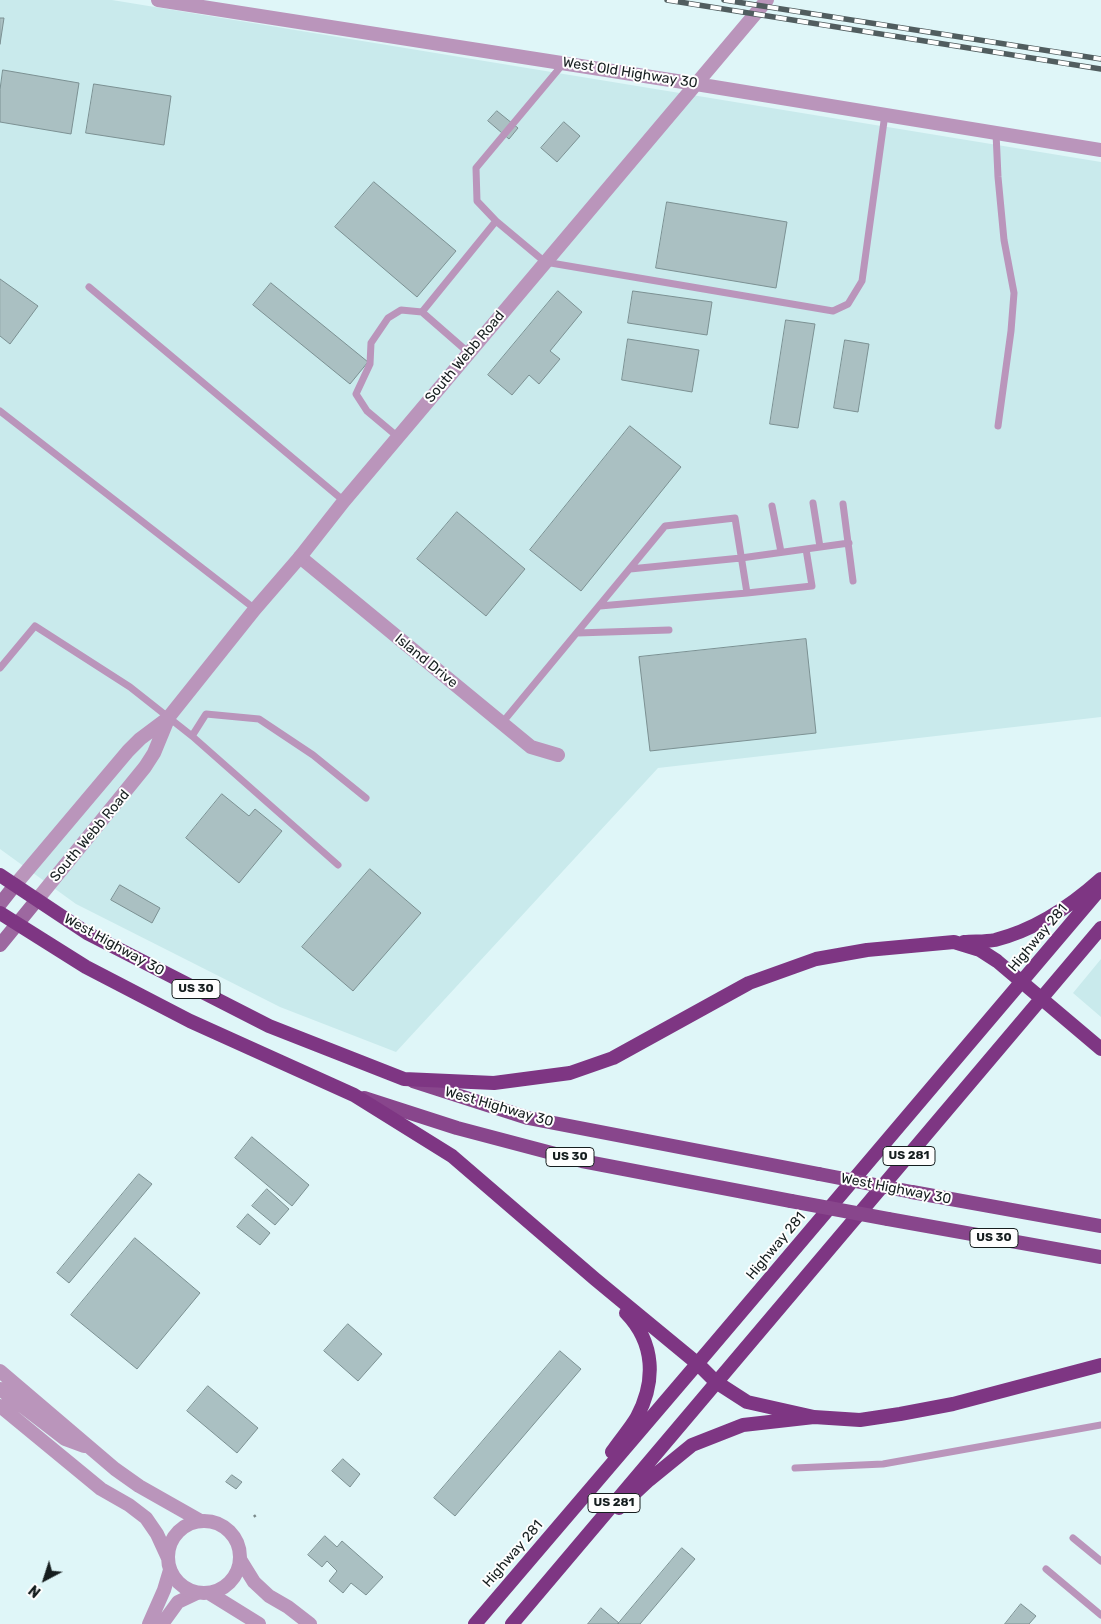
<!DOCTYPE html>
<style>
body{margin:0}
#map{position:relative;width:1101px;height:1624px;overflow:hidden;background:#dff6f8;font-family:Rubik,sans-serif}
canvas{display:block}
.north{position:absolute;left:20px;top:1554px;width:50px;height:50px;-webkit-text-stroke:4px #fefefe;paint-order:stroke;rotate:220deg;font-size:14px;font-weight:700;line-height:20px;text-align:center;color:#161e1f}
.north::after{content:'';display:block;margin:auto;width:18px;height:22px;background:#161e1f;clip-path:polygon(50% 0,100% 100%,50% 72%,0 100%)}
</style>
<div id="map">
<canvas width="1101" height="1624"></canvas>
<div class="north">N</div>
</div>
<script>
const c = document.querySelector('canvas').getContext('2d');
c.lineJoin = 'round';
function fill(path, color) {
  c.fillStyle = color;
  c.fill(path, 'evenodd');
}
function strokePath(path, color, width, dash) {
  c.strokeStyle = color;
  c.lineWidth = width;
  c.lineCap = dash ? 'butt' : 'round';
  c.setLineDash(dash || []);
  c.stroke(path);
}
function write(font, color, halo, rows, align = 'center') {
  c.font = font + ' Rubik,sans-serif';
  c.lineWidth = 4;
  c.setLineDash([]);
  c.textBaseline = 'middle';
  c.strokeStyle = halo;
  c.fillStyle = color;
  for (const [text, x, y, turn = 0] of rows) {
    c.save();
    c.translate(x, y);
    c.rotate((+turn || 0) * Math.PI / 180);
    c.textAlign = isNaN(turn) ? turn : align;
    if (halo) c.strokeText(text, 0, 0);
    c.fillText(text, 0, 0);
    c.restore();
  }
}
fill(new Path2D(`
 M0,0H112L1101,162V717L658,768L396,1052L280,1007L76,904L0,849Z
 M1101,959V1017L1073,993Z`), '#c9eaec');
const building = new Path2D(`
 M0,18H4L0,44Z
 M3,70L79,83L71,134L0,122V90Z
 M94,84L171,96L164,145L86,133Z
 M497,111L518,128L509,139L488,121Z
 M564,122L580,136L557,162L541,148Z
 M374,182L456,251L417,297L335,227Z
 M667,202L787,222L776,288L656,268Z
 M0,279L38,306L10,344L0,336Z
 M271,283L368,362L350,384L253,305Z
 M558,291L582,312L550,351L560,359L539,384L529,375L512,395L488,375Z
 M633,291L712,302L707,335L628,323Z
 M786,320L815,324L798,428L770,424Z
 M628,339L699,350L692,392L622,380Z
 M845,340L869,344L858,412L834,408Z
 M630,426L681,467L581,591L530,550Z
 M457,512L525,569L486,616L417,559Z
 M806,639L816,733L650,751L639,657Z
 M222,794L249,816L255,809L282,831L239,883L186,838Z
 M370,869L421,913L353,991L302,947Z
 M120,885L160,908L152,923L111,900Z
 M252,1137L309,1185L292,1206L235,1158Z
 M139,1174L152,1184L69,1283L57,1273Z
 M267,1189L289,1209L275,1225L252,1206Z
 M248,1214L270,1233L260,1245L237,1227Z
 M135,1238L200,1293L137,1369L71,1315Z
 M348,1324L382,1354L358,1381L324,1351Z
 M560,1351L581,1369L455,1516L434,1498Z
 M208,1386L258,1428L237,1453L187,1411Z
 M343,1459L360,1474L350,1487L332,1471Z
 M232,1475L242,1482L236,1489L226,1482Z
 M325,1536L337,1547L342,1541L383,1577L366,1595L351,1583L343,1593L329,1581L337,1571L327,1561L322,1567L308,1555Z
 M682,1548L695,1559L640,1624H618Z
 M1021,1604L1036,1616L1029,1624H1005Z
 M601,1608L619,1623L618,1624H588Z`);
fill(building, '#aac0c2');
strokePath(building, '#7c9193', 1);
strokePath(new Path2D(`
 M254,1515L257,1519`), '#798889', 2.5, [2.5, 4]);
strokePath(new Path2D(`
 M563,64L476,168L477,201L496,221L545,262L833,311L848,304L862,281L885,114
 M996,133L998,177L1004,240L1014,293L1011,331L998,426
 M89,287L344,501
 M422,312L496,221
 M0,411L255,609
 M398,437L367,411L356,394L370,364L371,343L388,318L401,310L422,312L469,353
 M813,503L820,547
 M843,504L853,581
 M772,506L781,552
 M630,569L741,558L849,543
 M747,593L812,586L806,549
 M577,633L669,630
 M0,668L35,626L130,687L192,736L338,865
 M502,723L665,526L735,518L747,593L600,606
 M192,736L206,714L259,719L313,755L366,798
 M795,1468L883,1464L1101,1425
 M1073,1538L1101,1561
 M1046,1569L1101,1615`), '#ba95bb', 7);
strokePath(new Path2D(`
 M300,557L531,747L558,755
 M149,1624L164,1590L170,1570
 M162,1624L178,1602L197,1593`), '#ba95bb', 14);
strokePath(new Path2D(`
 M158,0L696,84L1101,150
 M15,885L128,751L140,739L168,718L255,609L300,557L344,501L767,0
 M36,901L145,767L154,753L168,719
 M0,1371L115,1469L139,1486L199,1520
 M0,1389L65,1439L84,1446
 M0,1406L101,1489L129,1505L146,1518L157,1534L168,1558
 M168 1557a36 36 0 1 1 72 0a36 36 0 1 1-72 0Z
 M241,1561L254,1582L269,1596L288,1607L310,1624
 M209,1593L259,1624`), '#ba95bb', 14);
strokePath(new Path2D(`
 M0,904L15,885
 M0,945L36,901`), '#9d68a0', 14);
strokePath(new Path2D(`
 M413,1081L528,1118L819,1174
 M364,1098L457,1128L582,1161L791,1201
 M912,1192L1101,1226
 M888,1219L1101,1257`), '#88468c', 14);
strokePath(new Path2D(`
 M0,875L87,933L269,1026L404,1079L494,1083L570,1073L613,1058L749,983L816,959L867,950L954,942L980,950L997,961L1101,1049
 M0,913L86,967L190,1021L354,1095L452,1156L595,1279L698,1364L716,1382L747,1402L814,1417
 M964,942C974,941 985,942 995,940C1035,930 1071,906 1101,879
 M612,1452C620,1440 630,1429 637,1417C656,1381 655,1343 626,1313
 M619,1508L649,1480L692,1445L743,1425L814,1417L860,1420L900,1414L953,1404L1101,1365
 M475,1624L709,1350L1101,888
 M512,1624L1101,928`), '#7e3683', 14);
const rail = new Path2D(`
 M667,0L1101,69
 M724,0L1101,59`);
strokePath(rail, '#515d5f', 5.5);
strokePath(rail, '#fefefe', 4, [11]);
strokePath(new Path2D(`
 M819,1174L912,1192
 M791,1201L888,1219`), '#88468c', 14);
for (const [x, y, w] of [
 [196,989,48],
 [909,1156,52],
 [570,1157,48],
 [994,1238,48],
 [614,1503,52]
]) {
  const box = new Path2D();
  box.roundRect(x - w / 2, y - 9.5, w, 19, 4);
  c.fillStyle = '#fefefe';
  c.fill(box);
  strokePath(box, '#161e1f', 1);
}
write('bold 12px', '#161e1f', null, [
 ["US 30",196,989],
 ["US 281",909,1156],
 ["US 30",570,1157],
 ["US 30",994,1238],
 ["US 281",614,1503]
]);
write('14px', '#161e1f', '#fefefe', [
 ["West Old Highway 30",630,73,9],
 ["South Webb Road",465,357,-50],
 ["Island Drive",426,661,39],
 ["South Webb Road",90,836,-50],
 ["Highway 281",1038,938,-50],
 ["West Highway 30",114,945,29],
 ["West Highway 30",499,1107,16],
 ["West Highway 30",896,1189,11],
 ["Highway 281",776,1246,-50],
 ["Highway 281",513,1554,-49]
]);
</script>
